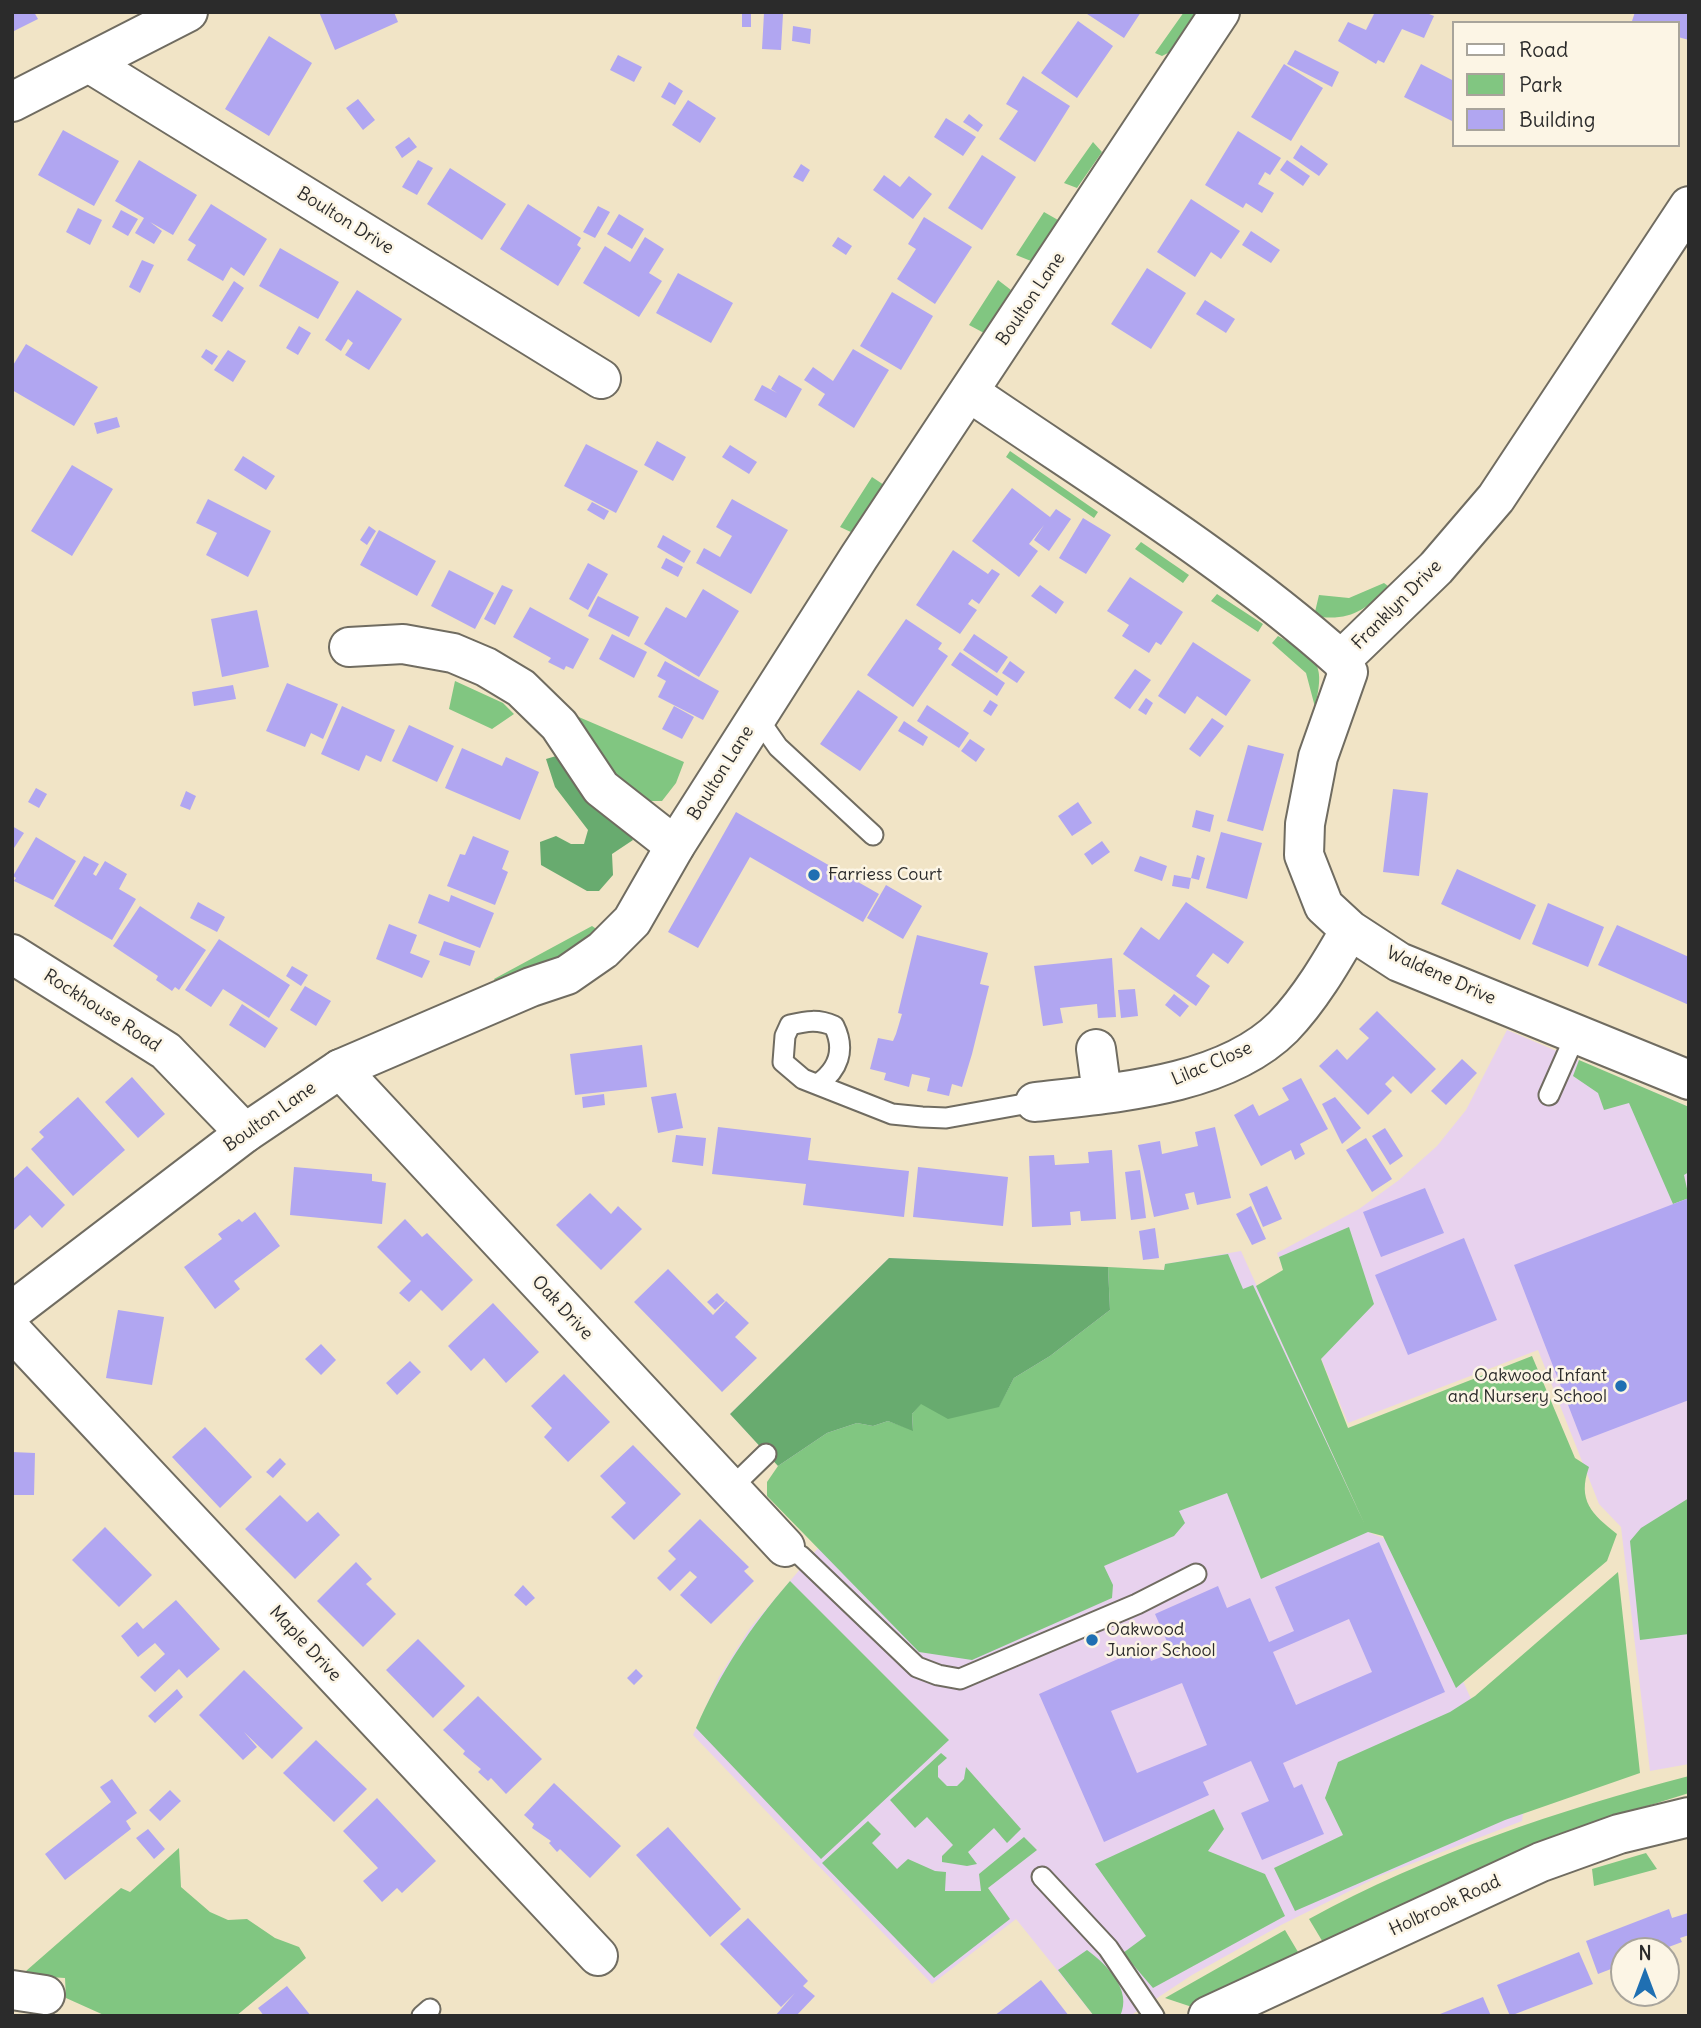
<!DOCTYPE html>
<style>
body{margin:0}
#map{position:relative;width:1701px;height:2028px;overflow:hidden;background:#f1e4c6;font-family:Delius,sans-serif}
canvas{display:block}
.frame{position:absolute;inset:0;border:14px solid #2b2b2b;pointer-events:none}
.legend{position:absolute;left:1452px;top:21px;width:228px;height:126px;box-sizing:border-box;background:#fcf5e5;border:2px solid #a8a49b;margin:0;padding:9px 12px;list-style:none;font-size:21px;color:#2b2b2b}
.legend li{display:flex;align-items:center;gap:14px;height:35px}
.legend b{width:35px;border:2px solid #a8a49b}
.north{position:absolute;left:1610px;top:1937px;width:70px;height:70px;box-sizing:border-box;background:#fcf5e5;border:2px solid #a8a49b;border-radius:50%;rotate:0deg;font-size:19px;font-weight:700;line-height:28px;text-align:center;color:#2b2b2b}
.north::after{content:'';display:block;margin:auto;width:24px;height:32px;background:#1f6fb2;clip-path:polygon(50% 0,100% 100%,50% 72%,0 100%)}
</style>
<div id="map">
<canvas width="1701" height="2028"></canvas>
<div class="frame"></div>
<ul class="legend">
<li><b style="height:9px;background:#fff"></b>Road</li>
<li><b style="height:19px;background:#81c681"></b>Park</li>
<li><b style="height:19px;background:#b1a6f1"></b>Building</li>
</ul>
<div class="north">N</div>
</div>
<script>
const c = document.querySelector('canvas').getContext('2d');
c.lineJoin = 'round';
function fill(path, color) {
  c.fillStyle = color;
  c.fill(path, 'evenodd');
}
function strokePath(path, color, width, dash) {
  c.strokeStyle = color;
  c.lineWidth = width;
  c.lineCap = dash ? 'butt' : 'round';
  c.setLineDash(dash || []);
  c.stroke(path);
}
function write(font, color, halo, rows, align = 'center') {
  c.font = font + ' Delius,sans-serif';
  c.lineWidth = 5;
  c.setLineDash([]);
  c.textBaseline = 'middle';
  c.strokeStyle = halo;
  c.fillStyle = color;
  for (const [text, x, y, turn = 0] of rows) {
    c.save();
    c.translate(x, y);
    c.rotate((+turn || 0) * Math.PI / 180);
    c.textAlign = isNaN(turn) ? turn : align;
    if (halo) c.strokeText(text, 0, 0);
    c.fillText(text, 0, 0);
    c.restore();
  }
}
fill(new Path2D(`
 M1507,1030L1689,1107V1764L1650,1771L1621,1527L1599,1504L1538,1350L1348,1423L1277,1253L1359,1209L1399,1180L1437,1146L1466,1110Z
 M1241,1251L1368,1532L1383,1538L1395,1532L1523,1813L1522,1821L1380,1876L1283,1924L1192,1975L1130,2016H1094L1016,1919L932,1984L693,1735L719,1677L750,1628L836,1527L730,1414L889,1258L1164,1270L1165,1264Z`), '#e8d2ee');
fill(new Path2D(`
 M1184,12H1197L1170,52L1162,56L1155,53Z
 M1093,142L1102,152L1077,188L1064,183Z
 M1044,212L1058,220L1031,261L1016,255Z
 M998,280L1011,290L984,333L969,325Z
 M1010,451L1098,512L1094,518L1006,457Z
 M872,477L884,485L853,533L840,527Z
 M1141,542L1189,575L1183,583L1135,549Z
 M1384,583L1388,586C1367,611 1347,622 1314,616L1319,595L1349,598Z
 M1217,594L1263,624L1258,632L1211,601Z
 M1278,636C1317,659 1326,661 1315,707L1306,673L1272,643Z
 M455,681L503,703L514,714L492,729L449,709Z
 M560,709L684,762L676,783L662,801H633Z
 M592,926L601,932L570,957L499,987L494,979Z
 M1579,1060L1689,1107V1172L1684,1175L1689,1198L1673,1204L1629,1103L1604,1110L1598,1093L1573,1076Z
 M1349,1227L1374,1304L1321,1359L1348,1428L1532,1356L1575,1458L1589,1467C1577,1501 1592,1514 1617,1534L1607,1561L1456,1688L1383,1536L1368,1532L1261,1579L1227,1493L1179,1511L1185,1523L1174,1536L1104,1566L1113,1585L1112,1598L972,1660L919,1652L767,1496V1482L778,1466L827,1433L857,1423L873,1426L888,1421L913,1430L912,1414L921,1403L999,1406L1014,1378L1050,1356L1110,1310L1108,1267L1164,1270L1165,1264L1228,1254L1243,1289L1253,1285L1365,1525L1256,1286L1283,1270L1279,1257Z
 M1689,1498V1634L1640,1640L1630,1541L1641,1528Z
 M1618,1572L1640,1773L1505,1820L1295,1911L1274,1868L1343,1835L1325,1798L1338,1762L1450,1712L1475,1696Z
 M790,1581L949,1740L821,1859L696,1728C720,1673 750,1627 790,1581Z
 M941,1753L947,1758L938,1766V1777L947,1786H957L964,1779L966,1767L1021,1829L1007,1843L994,1828L968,1852L977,1864L967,1866L942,1862V1856L953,1845L927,1817L915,1828L890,1800Z
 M1689,1776V1793L1558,1834L1367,1920L1324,1944L1309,1919C1428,1854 1558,1810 1689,1776Z
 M1214,1809L1224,1829L1208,1851L1265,1874L1285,1916L1153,1988L1123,1953L1146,1936L1095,1864Z
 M868,1821L881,1834L872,1843L897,1869L908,1859L935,1871L946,1872L945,1891H981L979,1874L1024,1837L1037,1850L988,1888L1010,1919L934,1978L822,1863Z
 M179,1848L181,1887L210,1912L228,1920L247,1919L275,1938L299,1947L306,1958L236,2016H106L66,1998L65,1978L31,1976L26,1971L121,1888L130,1892Z
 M1646,1853L1657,1869L1594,1886L1592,1869Z
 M1285,1930L1301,1957L1192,2007L1165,1998Z
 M1087,1950C1106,1964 1133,1990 1120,2016H1094L1058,1970Z`), '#81c681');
fill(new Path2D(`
 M563,754L622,816L633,840L612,854L613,875L599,891H587L541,865L540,842L556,836L571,844H584L588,830L555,787L546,759Z
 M889,1258L1108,1267L1110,1310L1050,1356L1014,1378L999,1407L948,1419L921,1404L912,1414L913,1431L888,1421L873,1426L857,1423L827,1433L778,1466L730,1414Z`), '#68ab6f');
fill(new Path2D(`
 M12,12H34L38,19L12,32Z
 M319,12H394L398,22L335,50Z
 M742,12H751V27H742Z
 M1084,12H1141L1124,38Z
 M1375,12H1424L1434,16L1424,38L1402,29L1384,63L1378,60L1376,64L1338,41L1348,22L1366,30Z
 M1635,12H1689V40L1678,37V23H1636L1632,21Z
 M764,13L783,14L781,50L762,49Z
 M1078,21L1113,46L1077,98L1041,73Z
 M793,26L811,29L810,44L792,41Z
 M269,36L312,63L269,136L225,109Z
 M1295,50L1339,72L1332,87L1287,64Z
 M618,55L642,67L634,82L610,70Z
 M1284,64L1323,88L1291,141L1251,117Z
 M1421,64L1454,81V122L1404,97Z
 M1023,76L1070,106L1035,162L999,139L1018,111L1006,104Z
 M669,82L683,91L675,105L661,97Z
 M358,99L375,120L363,130L346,108Z
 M688,100L716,118L700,143L672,125Z
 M969,114L983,125L978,132L963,122Z
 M946,118L976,137L963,156L934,137Z
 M63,130L119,161L94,206L38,175Z
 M1238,131L1281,158L1270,175L1265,172L1258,184L1274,193L1262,213L1246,203L1243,208L1205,185Z
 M409,137L417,147L402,158L395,147Z
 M1301,145L1328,164L1319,176L1293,158Z
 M982,155L1016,177L982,230L948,208Z
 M139,160L197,195L173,235L150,222L162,231L154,244L135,233L144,218L115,201Z
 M418,160L433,168L417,195L402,187Z
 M1287,160L1310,176L1303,186L1280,170Z
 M801,164L810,170L803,182L793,177Z
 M450,168L506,204L482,240L427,204Z
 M884,175L900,187L909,176L932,194L913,219L873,190Z
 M1191,199L1240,231L1221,259L1211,252L1195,277L1157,252Z
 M211,204L267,239L244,276L231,267L223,281L187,260L196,245L188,240Z
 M528,204L581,238L577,245L581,248L558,286L500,249Z
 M598,206L610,212L595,238L583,232Z
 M78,208L102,220L90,245L66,232Z
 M121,210L138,219L128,236L112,227Z
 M619,214L644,229L632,249L607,234Z
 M924,217L972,247L935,304L897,279L916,249L908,244Z
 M1251,231L1280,250L1271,263L1242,245Z
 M645,237L664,249L649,273L662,281L639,317L583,283L605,246L630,262Z
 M838,237L852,246L846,255L832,246Z
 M280,248L339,282L318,319L259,286Z
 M142,260L154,265L140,293L129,287Z
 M1147,268L1186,293L1151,349L1111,324Z
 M678,273L733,303L711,343L656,313Z
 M234,281L244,288L222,322L212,316Z
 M357,290L402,319L369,370L345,355L353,343L348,339L341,351L325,340Z
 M892,292L933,316L901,370L860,346Z
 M1205,300L1235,319L1226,333L1196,314Z
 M299,326L311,333L298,355L286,348Z
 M26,344L98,387L74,426L12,390V367Z
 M206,349L218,356L212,365L201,357Z
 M853,349L889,370L854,428L818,405L825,394L804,380L813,367L833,381Z
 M228,350L246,361L233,382L214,370Z
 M779,375L802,389L786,418L754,400L762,385L777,393L771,389Z
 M117,417L120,427L97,434L94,423Z
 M657,441L686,457L673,481L644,465Z
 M586,444L638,471L616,513L564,486Z
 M730,445L757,462L749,474L722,457Z
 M243,456L275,476L266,490L234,470Z
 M72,465L113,489L72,556L31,531Z
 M1012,488L1050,517L1056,509L1071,519L1049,551L1034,540L1044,525L1029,544L1038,551L1019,577L972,541Z
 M208,499L271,531L248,577L206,555L217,533L196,523Z
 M732,499L788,530L751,594L696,563L704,548L720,557L732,536L716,527Z
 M592,502L609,511L604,520L587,510Z
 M1083,518L1111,535L1086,574L1059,558Z
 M369,526L376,531L367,545L360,540Z
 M379,530L436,561L417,596L360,565Z
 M663,535L691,551L684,563L657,547Z
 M953,550L988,574L992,569L1000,574L979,604L972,599L968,604L977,610L960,634L916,605Z
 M666,558L683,567L678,577L661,568Z
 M588,563L608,574L588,610L569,599Z
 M449,570L494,593L475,629L431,606Z
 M1130,577L1183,612L1161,645L1156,642L1149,653L1122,636L1129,625L1107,611Z
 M502,585L513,590L495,625L484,619Z
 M1040,585L1064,602L1056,614L1031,596Z
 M703,589L739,611L699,677L644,644L666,607L686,618Z
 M598,596L639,617L629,637L588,616Z
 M530,607L589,639L573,669L566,666L564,670L548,662L551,658L513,637Z
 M257,610L269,667L222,677L211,619Z
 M906,619L942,643L938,649L948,656L913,707L867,675Z
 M612,634L647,652L634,678L599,659Z
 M974,634L1008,657L997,673L963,650Z
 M1193,642L1251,680L1226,716L1197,696L1185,714L1158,696Z
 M960,652L1005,683L997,696L951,665Z
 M665,661L719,691L703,720L658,697L666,681L657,676Z
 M1010,661L1025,672L1017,683L1002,673Z
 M1135,669L1151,680L1130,709L1114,698Z
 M287,683L338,704L323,739L311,733L305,747L266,731Z
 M233,685L236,699L194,706L192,692Z
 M858,690L898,717L860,771L820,744Z
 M1146,698L1153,703L1146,715L1138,710Z
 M990,700L998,705L991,716L983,711Z
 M927,705L969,733L959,748L917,721Z
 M342,706L395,730L381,762L366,755L359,771L321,754Z
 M674,706L694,717L682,739L662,729Z
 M1212,718L1224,726L1200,757L1189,749Z
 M904,721L928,737L923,746L898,731Z
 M409,725L454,746L437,782L392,761Z
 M970,739L985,749L976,762L961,751Z
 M1248,745L1284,754L1263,831L1227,821Z
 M462,748L502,766L506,757L539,772L520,820L445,788Z
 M36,788L47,794L39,808L28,802Z
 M1393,789L1428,793L1419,876L1383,872Z
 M186,791L196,796L190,810L180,806Z
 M1078,802L1092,823L1072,836L1058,816Z
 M1196,810L1214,815L1210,832L1192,827Z
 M736,812L879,894L863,922L750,857L698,948L668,932Z
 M12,826L24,833L12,851Z
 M1221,832L1262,843L1247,899L1206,888Z
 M473,836L509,851L502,869L508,872L495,905L447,886L460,854L465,855Z
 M36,837L76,861L53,900L14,881L16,878L13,876Z
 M1102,841L1110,852L1092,865L1084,854Z
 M1197,855L1205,858L1199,880L1191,878Z
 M84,856L99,864L93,874L96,876L105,861L127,874L119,889L136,899L112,940L54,906Z
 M1140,856L1167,866L1162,881L1134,871Z
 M1457,869L1536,905L1520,940L1441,904Z
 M1174,875L1191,878L1189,889L1172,886Z
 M886,885L922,906L903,939L867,918Z
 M429,894L449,902L451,895L494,913L480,948L418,923Z
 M198,902L225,917L217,932L190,918Z
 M1186,902L1244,942L1228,964L1213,953L1196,976L1210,986L1196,1006L1123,954L1141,927L1159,940Z
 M1548,903L1604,927L1588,967L1532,944Z
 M140,906L206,950L179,990L175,987L172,991L156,980L158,976L113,946Z
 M389,924L417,935L410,953L430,961L422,978L376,959Z
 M1617,925L1689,957V1005L1598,965Z
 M917,935L988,953L980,984L989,986L972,1054L962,1087L952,1084L949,1096L927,1091L930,1078L912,1074L909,1087L884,1080L886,1073L870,1069L878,1038L893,1041L896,1034L902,1014L898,1013Z
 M219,939L290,985L269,1018L223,989L211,1007L185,990Z
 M444,941L475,951L470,966L439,955Z
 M1112,958L1116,1017L1098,1018L1097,1004L1060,1008L1063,1023L1043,1026L1034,966Z
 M292,966L308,975L301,986L286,976Z
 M305,986L331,1001L316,1026L290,1010Z
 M1135,989L1138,1016L1121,1018L1118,990Z
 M1174,994L1189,1006L1180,1017L1165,1005Z
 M242,1004L278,1028L265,1048L229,1025Z
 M1377,1011L1436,1069L1411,1094L1393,1076L1385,1084L1392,1091L1368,1115L1319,1066L1337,1049L1347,1060L1369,1038L1359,1029Z
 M642,1045L647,1087L575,1095L570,1054Z
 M1462,1059L1477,1073L1446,1105L1431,1091Z
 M132,1077L165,1114L138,1138L105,1102Z
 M1301,1078L1328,1129L1300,1144L1305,1154L1295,1160L1291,1150L1261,1166L1234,1115L1253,1104L1259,1116L1289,1100L1282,1088Z
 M676,1093L683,1128L658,1133L651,1097Z
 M604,1094L605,1105L583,1108L582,1097Z
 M78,1097L125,1150L73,1196L31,1149L44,1137L39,1132Z
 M1335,1097L1361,1128L1342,1144L1322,1104Z
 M718,1127L811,1138L808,1160L909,1171L904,1217L803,1205L806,1184L712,1174Z
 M1215,1127L1231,1198L1197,1205L1194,1192L1185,1194L1189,1209L1154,1217L1138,1145L1160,1141L1162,1154L1198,1146L1195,1132Z
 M1385,1128L1403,1156L1390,1165L1372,1136Z
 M676,1135L706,1138L703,1166L672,1162Z
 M1366,1138L1392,1179L1372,1192L1346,1150Z
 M1112,1150L1116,1219L1081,1221L1080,1211L1070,1212L1071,1225L1032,1227L1029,1156L1054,1155L1055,1165L1089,1163L1088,1152Z
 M27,1166L65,1205L42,1228L30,1215L12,1232V1180Z
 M294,1167L372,1174V1181L386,1183L382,1224L290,1215Z
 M918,1167L1008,1177L1003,1226L913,1217Z
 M1140,1170L1146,1218L1131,1220L1125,1172Z
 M1267,1186L1282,1219L1263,1227L1249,1194Z
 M1425,1188L1444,1233L1381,1257L1363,1212Z
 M590,1193L611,1214L618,1206L642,1229L601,1270L556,1225Z
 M1689,1198V1400L1582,1441L1514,1265Z
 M1251,1206L1266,1239L1252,1245L1236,1214Z
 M255,1212L280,1246L234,1281L240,1289L215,1309L184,1267L222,1239L218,1234L239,1219L242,1222Z
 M405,1219L422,1237L427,1233L473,1280L442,1311L421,1290L409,1302L399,1293L411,1281L377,1247Z
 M1155,1228L1159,1258L1143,1260L1139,1231Z
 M1464,1238L1497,1320L1408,1355L1375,1275Z
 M668,1269L713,1315L726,1301L749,1323L735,1337L757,1358L722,1392L634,1302Z
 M717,1293L725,1301L715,1310L707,1302Z
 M493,1303L539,1352L506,1383L484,1358L471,1371L448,1346Z
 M118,1310L164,1317L152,1385L106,1378Z
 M321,1344L336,1360L321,1375L305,1359Z
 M410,1361L421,1372L397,1395L386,1383Z
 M564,1374L610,1422L568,1462L544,1437L552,1428L531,1406Z
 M205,1427L252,1477L220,1508L172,1457Z
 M633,1445L681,1494L634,1540L611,1517L626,1503L600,1476Z
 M12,1452L35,1453L34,1495H12Z
 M280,1458L286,1464L273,1478L266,1472Z
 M280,1495L307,1522L318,1512L340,1535L295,1579L245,1529Z
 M700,1519L749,1567L744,1571L754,1581L711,1624L680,1595L697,1577L690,1571L670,1591L657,1578L676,1559L668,1551Z
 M105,1527L152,1575L119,1607L72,1560Z
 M1379,1542L1445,1692L1283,1763L1294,1788L1302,1784L1324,1834L1262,1860L1241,1813L1269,1801L1251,1761L1203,1782L1209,1795L1104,1842L1039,1694L1145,1647L1151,1661L1172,1653L1155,1614L1218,1586L1227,1608L1250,1598L1269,1642L1294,1631L1275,1587ZM1349,1619L1372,1672L1296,1705L1273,1652ZM1182,1683L1207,1745L1137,1773L1111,1711Z
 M356,1562L372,1579L366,1584L396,1614L363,1647L317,1601Z
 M523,1585L535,1598L526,1606L514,1595Z
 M176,1600L220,1649L187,1678L179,1669L155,1692L140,1677L165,1654L155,1643L138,1657L121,1636L137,1622L143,1629Z
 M418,1639L465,1686L433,1718L386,1670Z
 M636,1669L643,1676L634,1685L627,1678Z
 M244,1670L303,1728L272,1759L244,1732L257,1747L243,1760L199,1715Z
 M177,1689L183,1697L155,1723L148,1716Z
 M478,1696L542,1759L506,1794L491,1778L488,1781L478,1772L481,1769L463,1754L465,1751L443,1730Z
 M316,1740L367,1789L334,1822L283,1773Z
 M112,1779L137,1813L126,1821L131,1829L65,1880L45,1854L111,1802L100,1787Z
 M554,1783L621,1846L590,1878L560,1849L557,1852L549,1843L551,1841L532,1828L534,1824L524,1815Z
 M170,1790L181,1801L160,1821L149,1810Z
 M377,1798L436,1861L402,1893L397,1888L382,1902L363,1881L378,1868L343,1831Z
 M668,1827L741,1909L710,1937L636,1855Z
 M148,1829L165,1849L154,1859L136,1838Z
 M1669,1909L1672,1918L1688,1913L1689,1935L1680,1938L1682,1942L1658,1951H1624V1964L1598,1974L1586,1941Z
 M748,1918L808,1981L803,1986L815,1996L796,2016H775L795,1993L781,2007L720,1944Z
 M1579,1952L1593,1984L1510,2016L1497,1985Z
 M1041,1980L1069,2016H994Z
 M287,1986L311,2016H264L258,2008Z
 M1483,1997L1491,2016H1435Z`), '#b1a6f1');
const service = new Path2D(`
 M757,717L778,747L873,835
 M818,1084C838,1070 846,1050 834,1026C818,1019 807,1021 790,1025L785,1036L783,1062L803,1079L892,1114L922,1117L946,1118L1035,1102
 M1549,1095L1576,1034
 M730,1489L766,1454
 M785,1547L801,1556L917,1667L938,1675L960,1679L1137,1604L1196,1574
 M1042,1877L1108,1948L1154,2016
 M422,2016L430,2009`);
const minor = new Path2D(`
 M89,63L601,379
 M12,102L188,12
 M969,392C1093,477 1229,560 1341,660L1436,568L1496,498L1689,206
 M349,647L403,644L453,653L486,667L521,688L559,725L601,788L675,846
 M1341,660L1348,672L1318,757L1305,824L1304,855L1324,906L1350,930L1399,962L1689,1080
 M12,954L166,1051L245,1133
 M1096,1049L1102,1094
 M340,1069L785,1547
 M1035,1102C1113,1093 1224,1086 1283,1027C1310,999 1331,963 1350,930
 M12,1331L598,1956
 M12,1990L45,1995`);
const tertiary = new Path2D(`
 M12,1311L245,1133L340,1069L531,987L567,975L603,950L632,921L675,846L859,557L1220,12
 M1208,2016L1541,1862L1619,1834L1689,1817`);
strokePath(service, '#706c61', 23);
strokePath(minor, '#706c61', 42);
strokePath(tertiary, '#706c61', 42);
strokePath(service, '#fff', 19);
strokePath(minor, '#fff', 38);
strokePath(tertiary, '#fff', 38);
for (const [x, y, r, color] of [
 [814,875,7,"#1f6fb2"],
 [1621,1386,7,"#1f6fb2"],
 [1092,1640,7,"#1f6fb2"]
]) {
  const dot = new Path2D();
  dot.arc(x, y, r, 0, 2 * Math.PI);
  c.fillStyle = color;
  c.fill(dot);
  strokePath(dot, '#fcf5e5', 2.5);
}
write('18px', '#2b2b2b', '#fcf5e5', [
 ["Boulton Drive",345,221,32],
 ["Boulton Lane",1031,299,-56],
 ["Franklyn Drive",1397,605,-45],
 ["Boulton Lane",721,773,-58],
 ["Waldene Drive",1441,976,24],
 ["Rockhouse Road",102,1011,33],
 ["Lilac Close",1212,1064,-23],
 ["Boulton Lane",270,1117,-35],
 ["Oak Drive",562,1308,47],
 ["Maple Drive",305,1644,47],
 ["Holbrook Road",1445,1906,-25]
]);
write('18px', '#2b2b2b', '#fcf5e5', [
 ["Farriess Court",828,875],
 ["Oakwood Infant",1607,1376,"right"],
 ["and Nursery School",1607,1397,"right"],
 ["Oakwood",1106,1630],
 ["Junior School",1106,1651]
], 'left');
</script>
